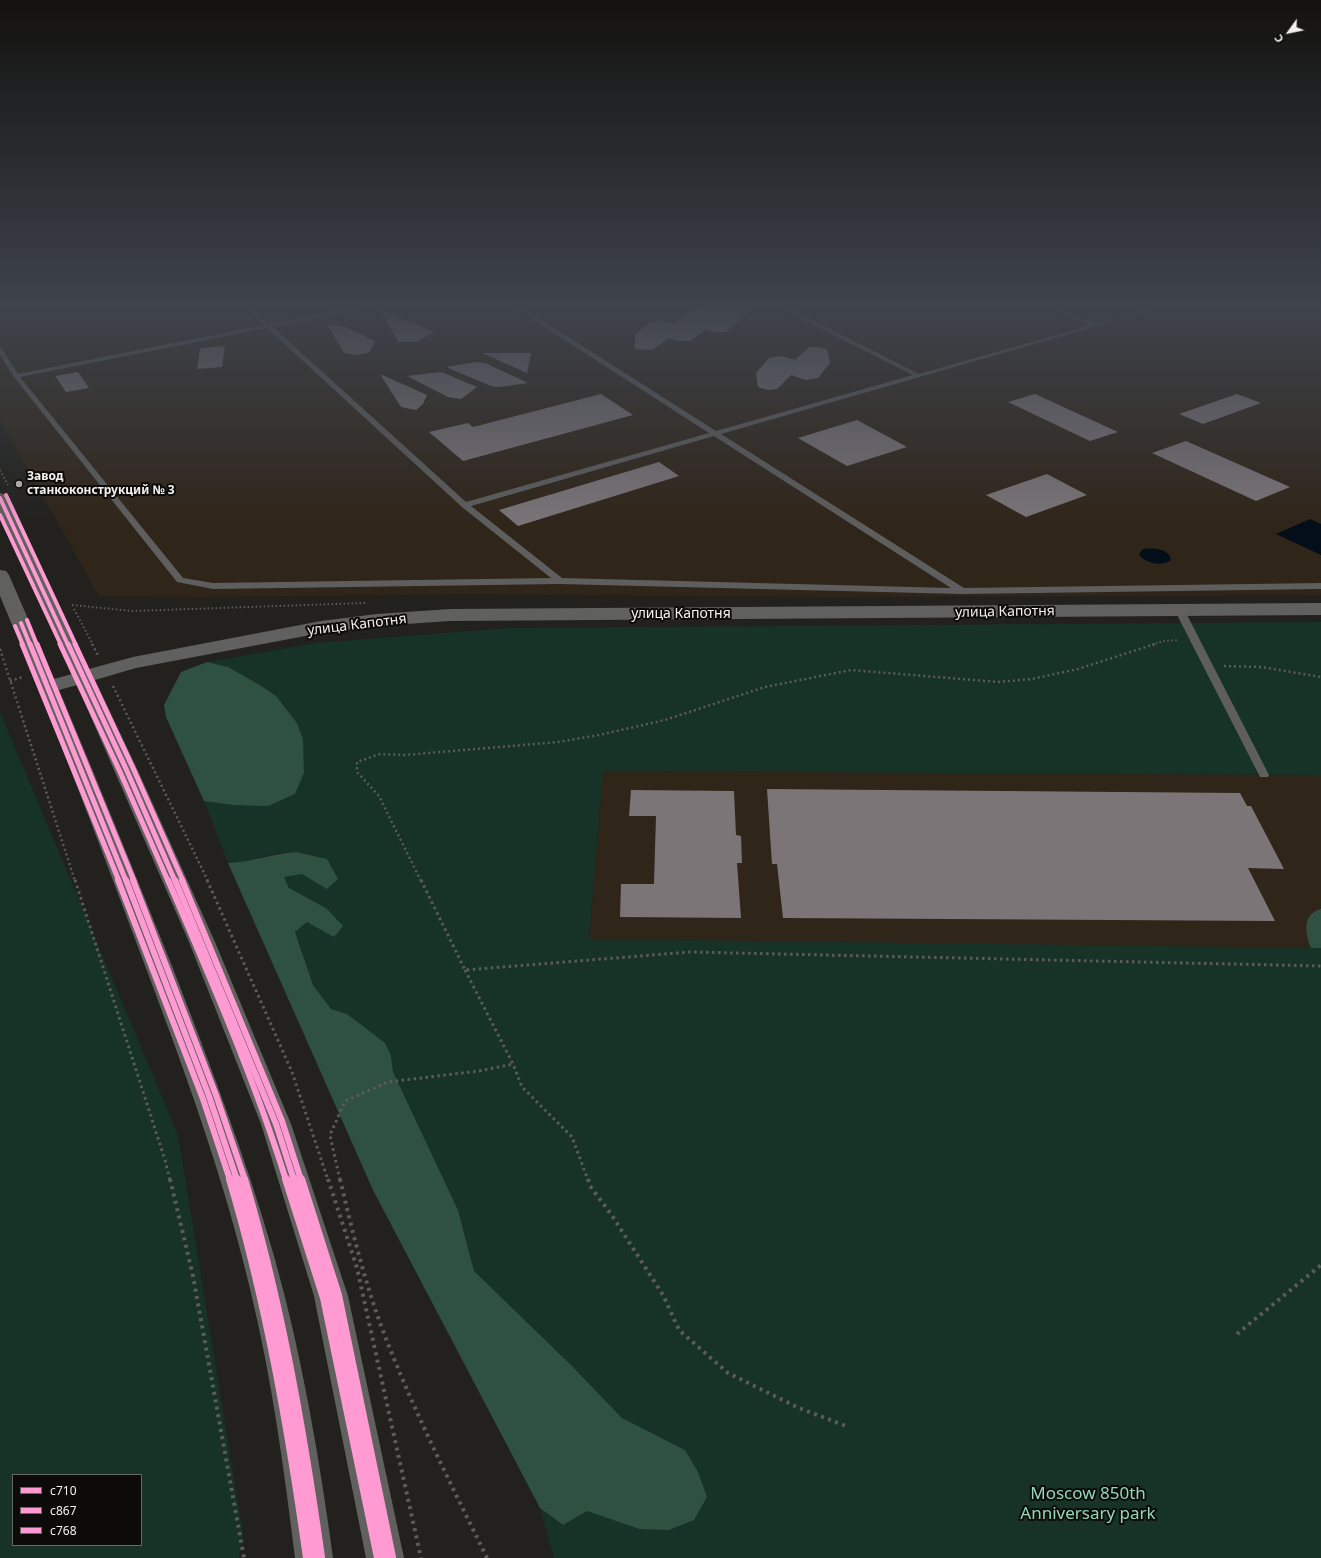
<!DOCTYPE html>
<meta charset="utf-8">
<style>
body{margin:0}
#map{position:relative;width:1321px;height:1558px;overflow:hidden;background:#22211d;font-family:"Noto Sans",sans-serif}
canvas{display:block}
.legend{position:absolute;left:12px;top:1474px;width:130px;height:72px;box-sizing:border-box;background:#0c0b09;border:1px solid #686764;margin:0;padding:5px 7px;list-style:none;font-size:12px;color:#f2f1ed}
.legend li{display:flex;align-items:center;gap:8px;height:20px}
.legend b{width:20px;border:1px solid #686764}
.north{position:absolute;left:1269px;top:12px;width:40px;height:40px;-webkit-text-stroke:3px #0c0b09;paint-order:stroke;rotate:237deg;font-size:11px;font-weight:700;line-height:16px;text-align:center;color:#f2f1ed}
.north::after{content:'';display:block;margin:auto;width:14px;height:18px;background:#f2f1ed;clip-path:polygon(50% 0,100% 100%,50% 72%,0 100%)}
</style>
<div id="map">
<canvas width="1321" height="1558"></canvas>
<ul class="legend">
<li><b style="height:5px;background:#ff9ad2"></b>с710</li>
<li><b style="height:5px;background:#ff9ad2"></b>с867</li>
<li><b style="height:5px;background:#ff9ad2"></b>с768</li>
</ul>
<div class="north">С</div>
</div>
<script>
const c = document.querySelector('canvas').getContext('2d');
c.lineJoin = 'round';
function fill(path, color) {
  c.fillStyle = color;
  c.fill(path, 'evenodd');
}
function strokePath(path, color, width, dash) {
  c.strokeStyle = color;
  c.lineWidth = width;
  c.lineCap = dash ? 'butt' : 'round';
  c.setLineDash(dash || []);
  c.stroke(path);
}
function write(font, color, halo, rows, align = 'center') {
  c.font = font + ' "Noto Sans",sans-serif';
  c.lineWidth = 4;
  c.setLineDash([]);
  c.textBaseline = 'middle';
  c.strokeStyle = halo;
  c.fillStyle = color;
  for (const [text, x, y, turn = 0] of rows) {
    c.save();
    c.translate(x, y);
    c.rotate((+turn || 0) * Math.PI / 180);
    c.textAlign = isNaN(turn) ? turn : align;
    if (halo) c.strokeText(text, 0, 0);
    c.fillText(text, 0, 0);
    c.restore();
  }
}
fill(new Path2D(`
 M0,308H1321V595L829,597L466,594L198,597L99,596L0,420Z
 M603,771L1321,775V948L589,939Z`), '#302519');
fill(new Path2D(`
 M1321,622V775L603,771L589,939L1321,948V1558H554L540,1508L563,1525L587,1511L639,1529L685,1450L622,1418L571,1365L474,1271L458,1210L393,1072L391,1056L347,1014L331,1009L313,985L295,932L326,908L289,888L283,876L302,874L327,859C317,857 306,852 296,852C273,851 251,862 228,863L204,801L233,805L295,794L304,773L303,739L297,723L276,696L260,685L228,667L207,662L316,643L509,628Z
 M0,712L178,1135L243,1534L239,1558H0ZM13,1475H141V1545H13Z`), '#173226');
fill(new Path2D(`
 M207,662L228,667L260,685L276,696L297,723L303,739L304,773L295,794L268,806L233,805L204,801L166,717L164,705L181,672Z
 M297,852L327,859L338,879L327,889L302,874L284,877L289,888L326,908L343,926L334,937L307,922L295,932L313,985L331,1009L347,1014L385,1043L391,1056L393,1072L458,1210L474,1271L571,1365L622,1418L685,1450L698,1472L707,1497L694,1520L669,1530L639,1529L587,1511L563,1525L540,1508L373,1190L228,863C252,862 274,853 297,852Z
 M1321,909V948H1311C1305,933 1302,914 1321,909Z`), '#2f5141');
fill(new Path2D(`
 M1310,519L1321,524V555L1276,534Z
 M1143,549C1153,548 1166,548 1171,558L1170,561C1161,566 1145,564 1139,554Z`), '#030e1a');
fill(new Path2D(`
 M701,308H754L726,332H714L706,329L690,341H677L669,338L652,350L635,349V334L651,322L662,320L674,324L687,313Z
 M381,310L434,332L416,342H398Z
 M327,324L345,327L375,341L370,351L367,353L357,355L344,353Z
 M225,346L222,367L197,369L200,348Z
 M809,347H817L827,349L830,363L818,378L806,380L791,375L777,389L768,390L758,387L756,373L769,358L781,356L795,360Z
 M482,353H531L527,373Z
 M476,362L485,363L528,383L499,387L491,386L446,367Z
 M78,372L89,388L66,392L55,376Z
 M440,372L444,373L477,387L461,399L448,397L407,376Z
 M380,374L427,395L423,404L416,410L401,407Z
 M601,394L633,415L463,461L429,432L468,423L473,427Z
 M1035,394L1118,432L1090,441L1008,402Z
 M1237,394L1261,403L1203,424L1179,414Z
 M857,420L907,447L847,466L798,438Z
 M1186,441L1290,487L1256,501L1152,453Z
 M659,462L679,476L518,526L499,510Z
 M1047,474L1087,495L1026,517L986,495Z
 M767,789L1240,793L1247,806H1251L1284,869L1248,868L1275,921L783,918L777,864H772Z
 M631,790L734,791L736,835L741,836L742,863H737L741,918L620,917L621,884H654L656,816H629Z`), '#7b7578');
strokePath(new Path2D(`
 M0,470L8,485
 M72,605L132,611L365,603
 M74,609L93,645
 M1152,645L1163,641L1179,640`), '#5d5c5b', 2, [1.5, 2.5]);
strokePath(new Path2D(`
 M92,644L98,655
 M0,649L75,881
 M1224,666L1261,667L1321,677
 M10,681L23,677
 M113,686L208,881
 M421,881L379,796L357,772V762L380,754L405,755L558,742L599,735L665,720L765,687L851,670L998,682L1032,679L1078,669L1155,644`), '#5d5c5b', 2.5, [2, 3]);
strokePath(new Path2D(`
 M75,880L165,1160L170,1180
 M207,880L292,1072L328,1180
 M421,880L465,970L690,952L1321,966
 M465,970L513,1064L522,1087L572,1137L588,1180
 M340,1180L330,1135L345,1101L388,1082L479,1071L513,1064`), '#5d5c5b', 3, [2.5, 3.5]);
strokePath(new Path2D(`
 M170,1179L193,1276L244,1558
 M328,1179L357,1268L421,1558
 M340,1179C351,1226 363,1275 379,1320C409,1402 449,1480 487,1558
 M588,1179L590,1186L611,1214L663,1295L679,1330L728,1373L799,1408L846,1426
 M1237,1334L1321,1265`), '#5d5c5b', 4, [3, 4.5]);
fill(new Path2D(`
 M245,308H252L269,324L349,308H364L273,327L466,502L709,433L515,308H523L716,431L913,375L780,308H789L919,374L1091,325L1051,308C1067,308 1089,324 1099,323C1120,321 1138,308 1160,308L721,434L964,588L1321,583V589L962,594L560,584L213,589L177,582L14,377L0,355V348L2,349L18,374L264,325ZM267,328L462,507L551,578L213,583L183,578L20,377ZM714,436L951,588L562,578L471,506Z
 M1179,606L1184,609L1269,775L1268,777H1260L1259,775L1174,609Z`), '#5e5e5e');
fill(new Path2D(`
 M0,493L6,495L8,498L89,669L133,657L321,621L377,614L450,609L1321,603V615L450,621L377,626L321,633L136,668L95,680L138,771L215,942L291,1124L348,1296L404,1558H366L314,1296L261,1124L189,942L77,685L59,690C98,782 135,874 172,966C209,1062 246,1158 274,1256C302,1355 319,1456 333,1558H295C284,1469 272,1380 251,1293C224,1177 183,1066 141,955C96,834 50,714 0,596V570L6,571L9,575L54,679L72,674L0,516Z`), '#60615f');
strokePath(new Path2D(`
 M0,498L68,645
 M21,623L30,645`), '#ff9ad2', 4);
strokePath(new Path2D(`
 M30,644L126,881
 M68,644L127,771L175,881`), '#ff9ad2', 5);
strokePath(new Path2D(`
 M126,880L209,1096L237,1180
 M175,880L276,1124L294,1180`), '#ff9ad2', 6);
strokePath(new Path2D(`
 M237,1179C274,1304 296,1430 314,1558
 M294,1179L331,1296L385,1558`), '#ff9ad2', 8);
strokePath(new Path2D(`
 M0,515L61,645
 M15,626L23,645`), '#ff9ad2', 4);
strokePath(new Path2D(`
 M22,644L119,881
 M60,644L121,774L168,881`), '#ff9ad2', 5);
strokePath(new Path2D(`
 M118,880L203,1099L230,1180
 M168,880C211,979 254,1078 286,1180`), '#ff9ad2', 6);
strokePath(new Path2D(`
 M230,1179C267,1303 289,1430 307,1558
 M286,1179L324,1298L378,1558`), '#ff9ad2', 8);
strokePath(new Path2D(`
 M6,495L76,645
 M27,620L37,645`), '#ff9ad2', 4);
strokePath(new Path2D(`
 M37,644L134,881
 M75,644L133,768L183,881`), '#ff9ad2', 5);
strokePath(new Path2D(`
 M133,880L216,1095L245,1180
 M182,880L282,1121L301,1180`), '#ff9ad2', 6);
strokePath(new Path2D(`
 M244,1179C281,1303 303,1430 321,1557
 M301,1179L338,1295L392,1557`), '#ff9ad2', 8);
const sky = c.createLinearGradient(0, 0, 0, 527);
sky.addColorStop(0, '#131210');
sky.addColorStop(0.58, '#3e434c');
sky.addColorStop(1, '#3e434c00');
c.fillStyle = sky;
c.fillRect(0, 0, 1321, 527);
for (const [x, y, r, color] of [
 [19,484,4,"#a9a8a4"]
]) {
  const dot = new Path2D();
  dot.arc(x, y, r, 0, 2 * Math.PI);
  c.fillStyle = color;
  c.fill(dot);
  strokePath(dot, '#0c0b09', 1.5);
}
write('bold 12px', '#f2f1ed', '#0c0b09', [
 ["Завод",27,477],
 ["станкоконструкций № 3",27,491]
], 'left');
write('14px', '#f2f1ed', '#0c0b09', [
 ["улица Капотня",1005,612,-1],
 ["улица Капотня",681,614],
 ["улица Капотня",357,625,-7]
]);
write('17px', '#93d9b8', '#0c0b09', [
 ["Moscow 850th",1088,1494],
 ["Anniversary park",1088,1514]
]);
</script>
